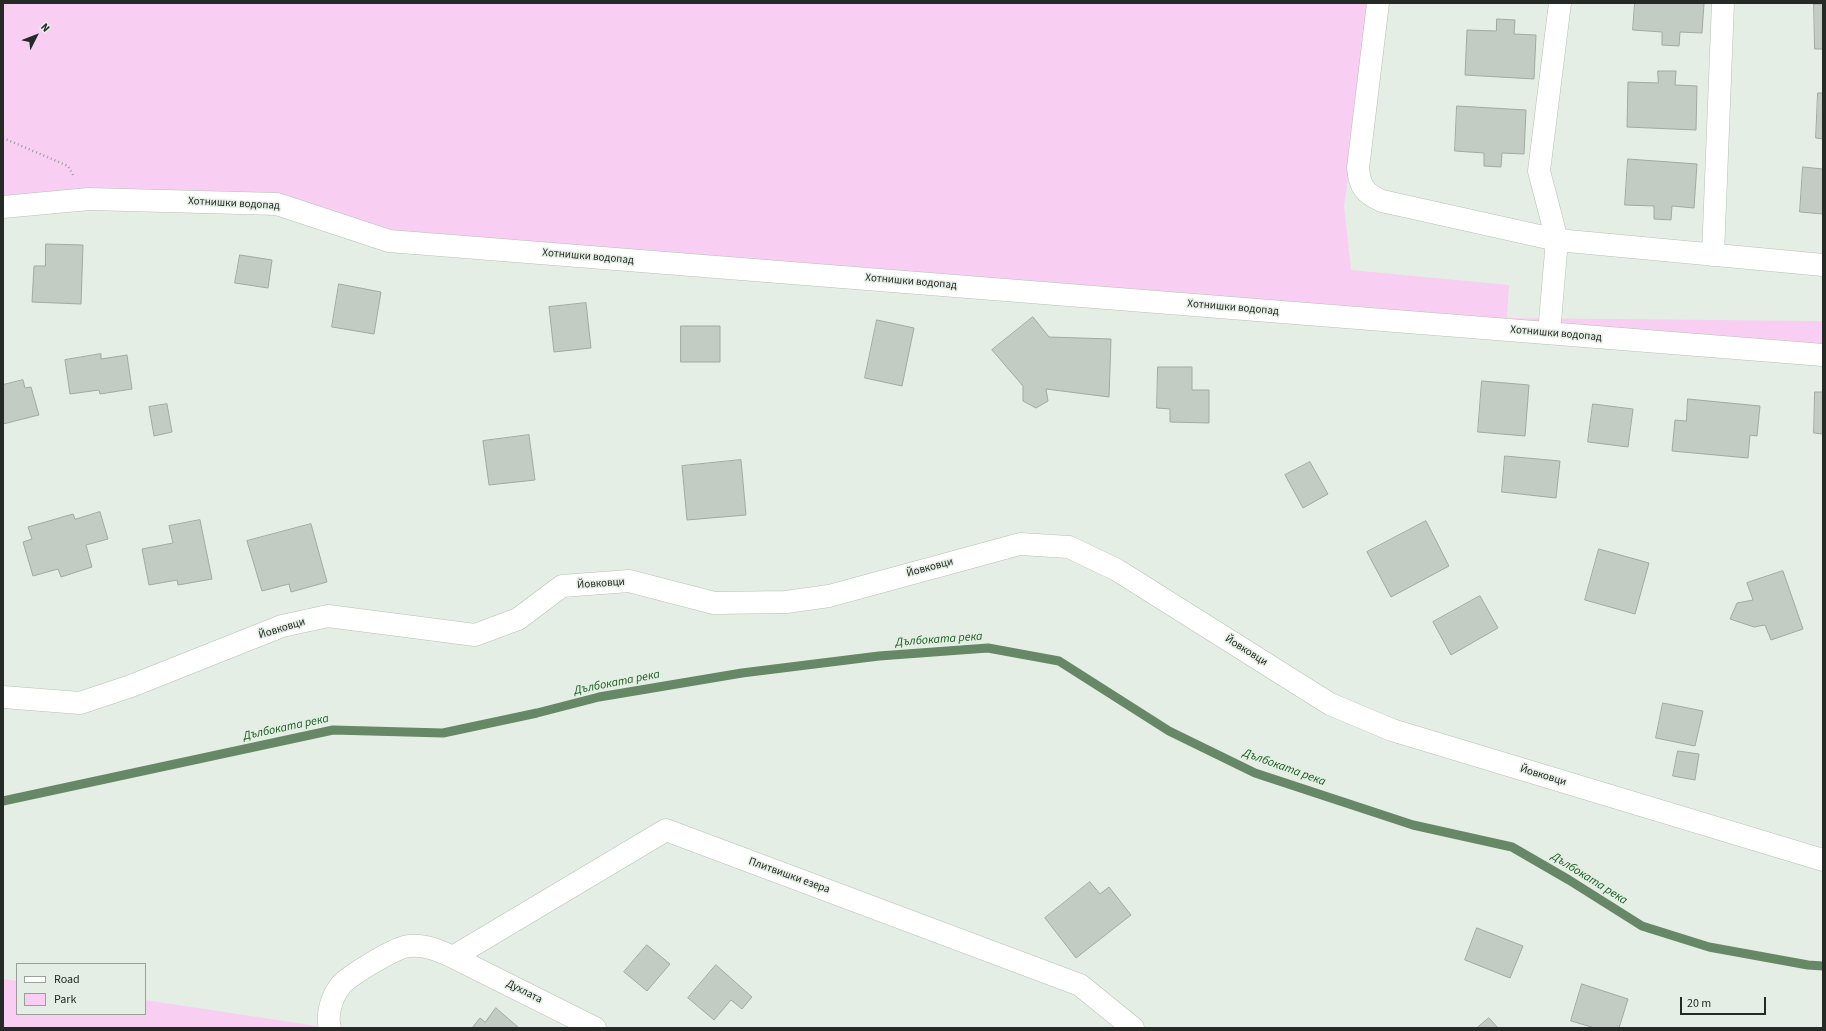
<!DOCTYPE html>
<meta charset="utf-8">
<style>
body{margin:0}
#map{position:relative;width:1826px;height:1031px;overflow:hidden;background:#e4eee4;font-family:"Source Sans 3",sans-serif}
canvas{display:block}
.frame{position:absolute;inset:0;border:4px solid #262a26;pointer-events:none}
.legend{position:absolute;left:16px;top:963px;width:130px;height:52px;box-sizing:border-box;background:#e4eee4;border:1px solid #98a098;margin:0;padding:5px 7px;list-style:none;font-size:12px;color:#262a26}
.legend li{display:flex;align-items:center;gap:8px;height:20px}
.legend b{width:20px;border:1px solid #98a098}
.north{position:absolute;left:16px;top:16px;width:40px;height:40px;-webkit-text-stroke:3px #e4eee4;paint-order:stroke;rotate:48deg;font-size:11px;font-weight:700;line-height:16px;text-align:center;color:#262a26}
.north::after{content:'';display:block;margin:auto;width:14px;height:18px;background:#262a26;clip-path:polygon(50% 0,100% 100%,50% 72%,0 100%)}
.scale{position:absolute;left:1680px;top:997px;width:86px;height:18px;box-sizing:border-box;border:2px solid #262a26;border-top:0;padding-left:5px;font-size:12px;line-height:14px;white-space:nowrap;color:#262a26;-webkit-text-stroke:3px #e4eee4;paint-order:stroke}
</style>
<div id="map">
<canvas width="1826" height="1031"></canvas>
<div class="frame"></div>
<ul class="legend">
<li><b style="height:5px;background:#fff"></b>Road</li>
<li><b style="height:11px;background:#f8cff2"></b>Park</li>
</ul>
<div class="north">N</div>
<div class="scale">20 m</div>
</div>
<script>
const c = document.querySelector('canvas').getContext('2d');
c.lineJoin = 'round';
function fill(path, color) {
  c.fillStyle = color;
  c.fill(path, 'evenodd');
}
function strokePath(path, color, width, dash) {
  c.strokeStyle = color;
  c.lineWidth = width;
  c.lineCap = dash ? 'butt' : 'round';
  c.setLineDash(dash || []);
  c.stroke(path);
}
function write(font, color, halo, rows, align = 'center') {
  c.font = font + ' "Source Sans 3",sans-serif';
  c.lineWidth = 3;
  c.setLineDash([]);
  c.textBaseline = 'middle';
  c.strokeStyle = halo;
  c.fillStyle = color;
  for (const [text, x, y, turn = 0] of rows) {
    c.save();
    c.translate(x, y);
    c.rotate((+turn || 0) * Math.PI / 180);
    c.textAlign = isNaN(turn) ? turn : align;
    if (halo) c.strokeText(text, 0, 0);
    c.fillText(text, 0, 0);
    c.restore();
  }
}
fill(new Path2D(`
 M3,3H1373L1344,206L1351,270L1509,285L1507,318L1823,321V355L389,241L277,204L3,207Z
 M3,979L17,981V1014H145V1000L330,1028H3Z`), '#f8cff2');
strokePath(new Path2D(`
 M3,801L333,730L443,733L537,713L599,697L742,673L879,656L988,648L1059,661L1169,731L1255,773L1413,825L1512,847L1569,880L1642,926L1709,947L1808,965L1823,966`), '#686', 9);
const building = new Path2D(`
 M1635,3H1704L1702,33L1680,32L1679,46L1662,45V32L1633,30Z
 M1814,4H1823V49H1815Z
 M1497,19L1515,20L1514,34L1536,35L1534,79L1465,75L1467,30L1496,31Z
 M1658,71H1676L1675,85L1697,86L1696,130L1627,127L1628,82L1658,83Z
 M1818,93H1823V139L1816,138Z
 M1457,106L1526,110L1524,154L1502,153L1501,167L1484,166V153L1455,151Z
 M1628,159L1697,164L1694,208L1672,206L1671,220L1654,219V206L1625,205Z
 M1803,167L1823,169V214L1800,212Z
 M46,244L83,245L81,304L32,302L34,266H45Z
 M240,255L272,260L268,288L235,283Z
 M339,284L381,292L374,334L332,327Z
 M586,303L591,348L554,352L549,307Z
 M1033,317L1049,337L1111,339L1109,397L1046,389L1048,401L1036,408L1023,401V386L992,350Z
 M877,320L914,328L902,386L865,378Z
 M681,326H720V362H681Z
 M101,354V359L127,355L132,389L100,394L99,390L70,394L65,360Z
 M1158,367H1192V390H1209V423L1170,422V409L1157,408Z
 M23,380L25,388L31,387L39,415L3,424V385Z
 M1482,381L1529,385L1525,436L1478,432Z
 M1815,392H1823V434L1814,433Z
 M1688,399L1760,406L1757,436L1750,435L1748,458L1672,451L1675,420L1686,421Z
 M167,404L172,432L154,436L149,407Z
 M1593,404L1633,409L1628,447L1588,442Z
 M529,435L535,480L489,485L483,441Z
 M1505,456L1560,461L1556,498L1502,492Z
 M741,460L746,515L687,520L682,466Z
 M1310,462L1328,494L1303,508L1285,475Z
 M100,512L108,539L86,545L92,567L61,577L58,569L33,576L23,542L32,539L28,527L73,514L75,519Z
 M200,520L212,579L178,585L177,580L149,585L142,549L173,543L169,526Z
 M1426,521L1449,566L1391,597L1367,552Z
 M311,524L327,582L291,592L289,584L262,591L247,541Z
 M1599,549L1649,563L1635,614L1585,600Z
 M1783,571L1803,629L1771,640L1765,625L1754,627L1730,619L1737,603L1753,600L1747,583Z
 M1480,596L1498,628L1451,655L1433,622Z
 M1663,703L1703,711L1695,746L1656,738Z
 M1678,751L1699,754L1695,780L1673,776Z
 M1090,882L1100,894L1109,887L1131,915L1076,958L1045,918Z
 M1477,928L1523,946L1510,978L1465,960Z
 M647,945L670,964L647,991L624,972Z
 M716,965L752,997L742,1009L731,1000L714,1020L688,998Z
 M1582,984L1628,999L1619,1028H1595L1571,1021Z
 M496,1008L519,1028H472L480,1018L485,1022Z
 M1489,1018L1498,1028H1477Z`);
fill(building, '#c2ccc2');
strokePath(building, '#a1aaa1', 1);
const street = new Path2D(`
 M1378,3L1358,168C1360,187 1364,193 1382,201L1557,240L1823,265
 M3,207L89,199L277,204L389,241L1823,355
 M1713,255L1723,3
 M1549,333L1557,240L1539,171L1560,3
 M3,697L80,703L131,686L282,626L328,616L475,635L518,619L562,586L629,581L714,603L786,602L829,596L1020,544L1069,547L1117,570L1330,704L1392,730L1823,860
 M453,957L666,830L1080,985L1133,1028
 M330,1028C326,1015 332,996 341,985C350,975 396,947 409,946C424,944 440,951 453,957L595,1028`);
strokePath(street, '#b6c0b6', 23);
strokePath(new Path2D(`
 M3,138L68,166L73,175`), '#969e96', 2.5, [1, 3]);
strokePath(street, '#fff', 22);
write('11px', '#262a26', '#e4eee4', [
 ["Хотнишки водопад",234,204,3],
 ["Хотнишки водопад",588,257,5],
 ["Хотнишки водопад",911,282,5],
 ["Хотнишки водопад",1233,308,5],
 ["Хотнишки водопад",1556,334,5],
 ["Йовковци",930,568,-15],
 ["Йовковци",601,584,-4],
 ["Йовковци",282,629,-17],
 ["Йовковци",1246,651,32],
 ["Йовковци",1543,776,17],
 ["Плитвишки езера",789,876,20],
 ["Духлата",524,992,27]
]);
write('italic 12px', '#155b1f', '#e4eee4', [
 ["Дълбоката река",939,640,-4],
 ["Дълбоката река",617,683,-11],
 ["Дълбоката река",286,728,-12],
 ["Дълбоката река",1284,768,20],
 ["Дълбоката река",1589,879,32]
]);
</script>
